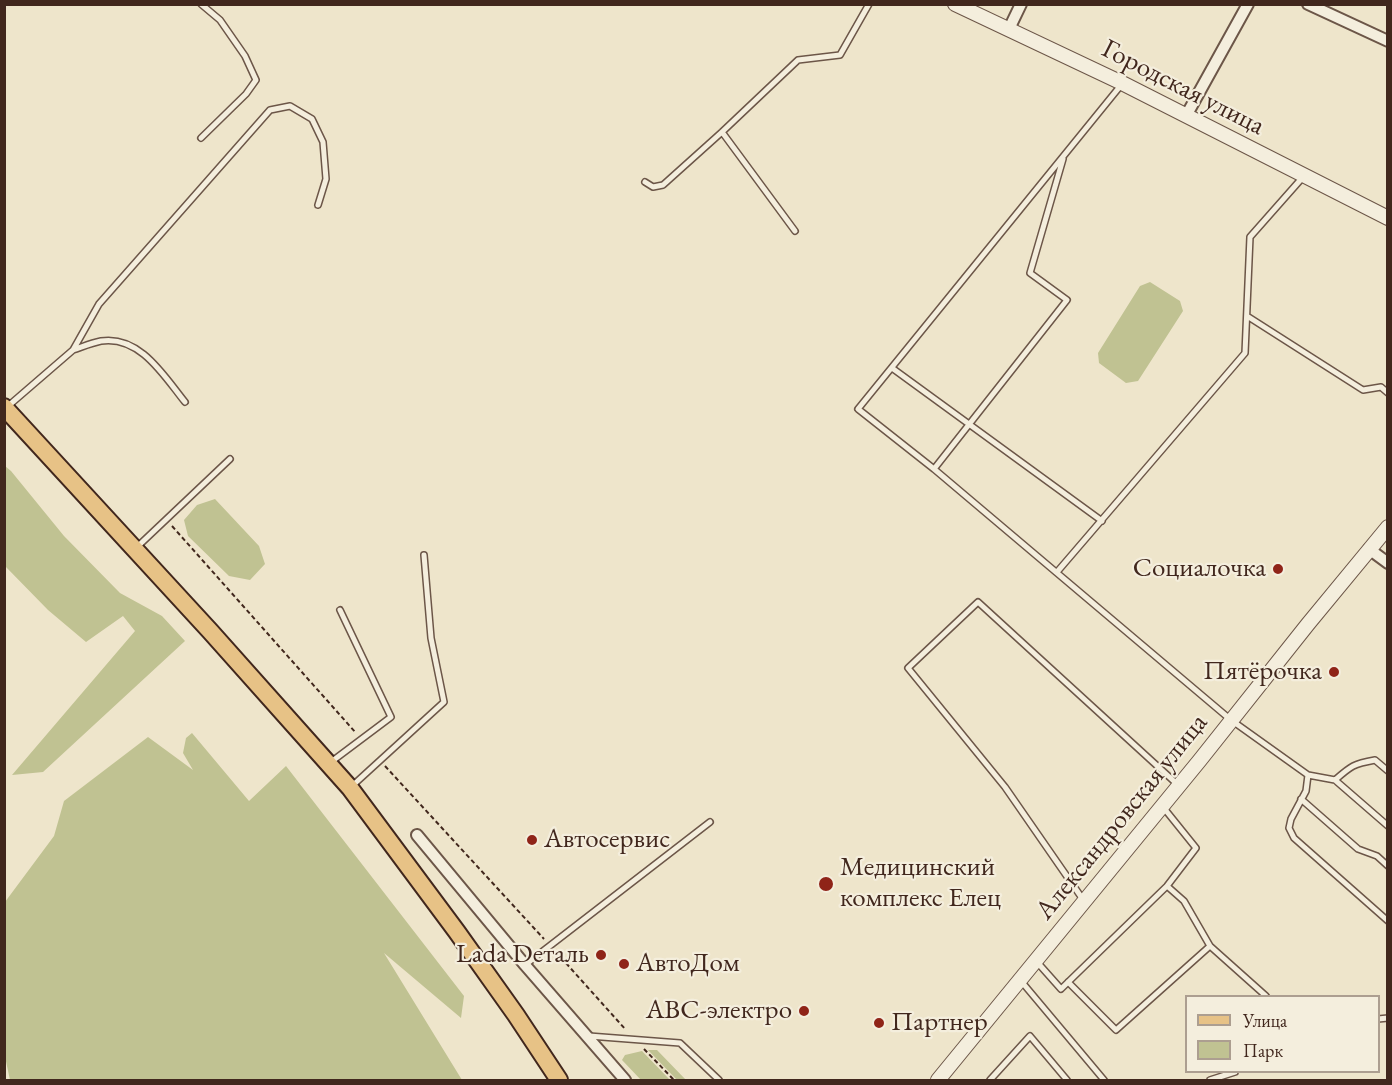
<!DOCTYPE html>
<meta charset="utf-8">
<style>
body{margin:0}
#map{position:relative;width:1392px;height:1085px;overflow:hidden;background:#eee5cb;font-family:"EB Garamond",serif}
canvas{display:block}
.frame{position:absolute;inset:0;border:6px solid #41271d;pointer-events:none}
.legend{position:absolute;left:1185px;top:995px;width:195px;height:78px;box-sizing:border-box;background:#f4eedd;border:2px solid #ac9e90;margin:0;padding:8px 10px;list-style:none;font-size:18px;color:#41271d}
.legend li{display:flex;align-items:center;gap:12px;height:30px}
.legend b{width:30px;border:2px solid #ac9e90}
</style>
<div id="map">
<canvas width="1392" height="1085"></canvas>
<div class="frame"></div>
<ul class="legend">
<li><b style="height:8px;background:#e7c286"></b>Улица</li>
<li><b style="height:16px;background:#c0c292"></b>Парк</li>
</ul>
</div>
<script>
const c = document.querySelector('canvas').getContext('2d');
c.lineJoin = 'round';
function fill(path, color) {
  c.fillStyle = color;
  c.fill(path, 'evenodd');
}
function strokePath(path, color, width, dash) {
  c.strokeStyle = color;
  c.lineWidth = width;
  c.lineCap = dash ? 'butt' : 'round';
  c.setLineDash(dash || []);
  c.stroke(path);
}
function write(font, color, halo, rows, align = 'center') {
  c.font = font + ' "EB Garamond",serif';
  c.lineWidth = 4.5;
  c.setLineDash([]);
  c.textBaseline = 'middle';
  c.strokeStyle = halo;
  c.fillStyle = color;
  for (const [text, x, y, turn = 0] of rows) {
    c.save();
    c.translate(x, y);
    c.rotate((+turn || 0) * Math.PI / 180);
    c.textAlign = isNaN(turn) ? turn : align;
    if (halo) c.strokeText(text, 0, 0);
    c.fillText(text, 0, 0);
    c.restore();
  }
}
fill(new Path2D(`
 M1150,282L1180,301L1183,311L1138,381L1126,383L1099,363L1098,353L1140,286Z
 M5,466L11,471L64,536L120,593L162,616L185,641L43,772L12,775L135,631L123,616L86,642L48,610L5,566Z
 M215,499L259,546L265,564L250,580L229,576L188,536L184,520L197,505Z
 M192,733L249,801L286,766L464,996L461,1018L384,953L462,1080H10L4,1052L5,902L54,836L64,801L148,737L193,770L183,753L186,738Z
 M648,1050H657L686,1080H677Z
 M642,1051L670,1080H641L622,1060L625,1055Z`), '#c0c292');
const service = new Path2D(`
 M1122,84L858,409L934,469L1231,720L1308,775L1335,780L1388,826
 M722,132L795,231
 M201,138L246,94L256,80L245,56L220,20L201,4
 M645,182L653,187L663,185L722,132L798,60L840,55L869,4
 M1247,316L1363,390L1381,387L1388,393
 M73,350C82,347 91,343 101,341C140,335 164,376 185,402
 M892,368L1102,521
 M7,407L73,350L99,304L270,110L290,106L312,119L323,142L326,179L318,205
 M934,469L1067,300L1030,273L1063,159
 M136,548L230,459
 M1057,572L1245,353L1250,237L1303,177
 M331,762L391,717L340,610
 M1308,775L1306,791L1291,819L1289,828L1294,838L1388,921
 M1335,780C1351,766 1353,764 1375,760L1388,771
 M351,787L444,702L431,638L424,555
 M1301,799L1358,849L1377,856L1388,866
 M1084,901L1005,787L908,668L978,602L1177,784
 M1210,946L1266,996
 M1037,962L1061,989L1167,886L1196,848L1163,807
 M525,965L710,822
 M1021,981L1104,1080
 M1068,982L1116,1030L1210,946L1184,901L1167,886
 M1378,1019L1388,1018
 M589,1036L680,1043L719,1080
 M990,1080L1030,1036L1067,1080
 M1210,1080L1235,1072`);
const minor = new Path2D(`
 M1308,4L1388,41
 M1009,29L1021,4
 M1186,116L1248,4
 M1369,549L1388,563
 M417,835L525,965L625,1080`);
const tertiary = new Path2D(`
 M955,4L1122,83L1388,218
 M938,1080L1200,760L1308,624L1388,527`);
const primary = new Path2D(`
 M4,407L210,631L350,788L457,932L516,1015L559,1080`);
strokePath(service, '#6c5648', 8);
strokePath(minor, '#6c5648', 14);
strokePath(tertiary, '#6c5648', 16);
strokePath(primary, '#41271d', 20);
strokePath(new Path2D(`
 M172,526L356,733
 M385,766L544,939
 M556,952L626,1030
 M644,1049L674,1080`), '#41271d', 2, [4.5, 3]);
strokePath(service, '#f4eedd', 5);
strokePath(minor, '#f4eedd', 10);
strokePath(tertiary, '#f4eedd', 14);
strokePath(primary, '#e7c286', 16);
for (const [x, y, r, color] of [
 [1278,569,6,"#8f2418"],
 [1334,672,6,"#8f2418"],
 [532,840,6,"#8f2418"],
 [826,884,8,"#8f2418"],
 [601,955,6,"#8f2418"],
 [624,964,6,"#8f2418"],
 [804,1011,6,"#8f2418"],
 [879,1023,6,"#8f2418"]
]) {
  const dot = new Path2D();
  dot.arc(x, y, r, 0, 2 * Math.PI);
  c.fillStyle = color;
  c.fill(dot);
  strokePath(dot, '#f4eedd', 2);
}
write('27px', '#41271d', '#f4eedd', [
 ["Городская улица",1183,88,27],
 ["Александровская улица",1122,817,-51]
]);
write('27px', '#41271d', '#f4eedd', [
 ["Социалочка",1266,569],
 ["Пятёрочка",1322,672],
 ["Автосервис",544,840,"left"],
 ["Медицинский",840,868,"left"],
 ["комплекс Елец",840,899,"left"],
 ["Lada Dеталь",589,955],
 ["АвтоДом",636,964,"left"],
 ["АВС-электро",792,1011],
 ["Партнер",891,1023,"left"]
], 'right');
</script>
